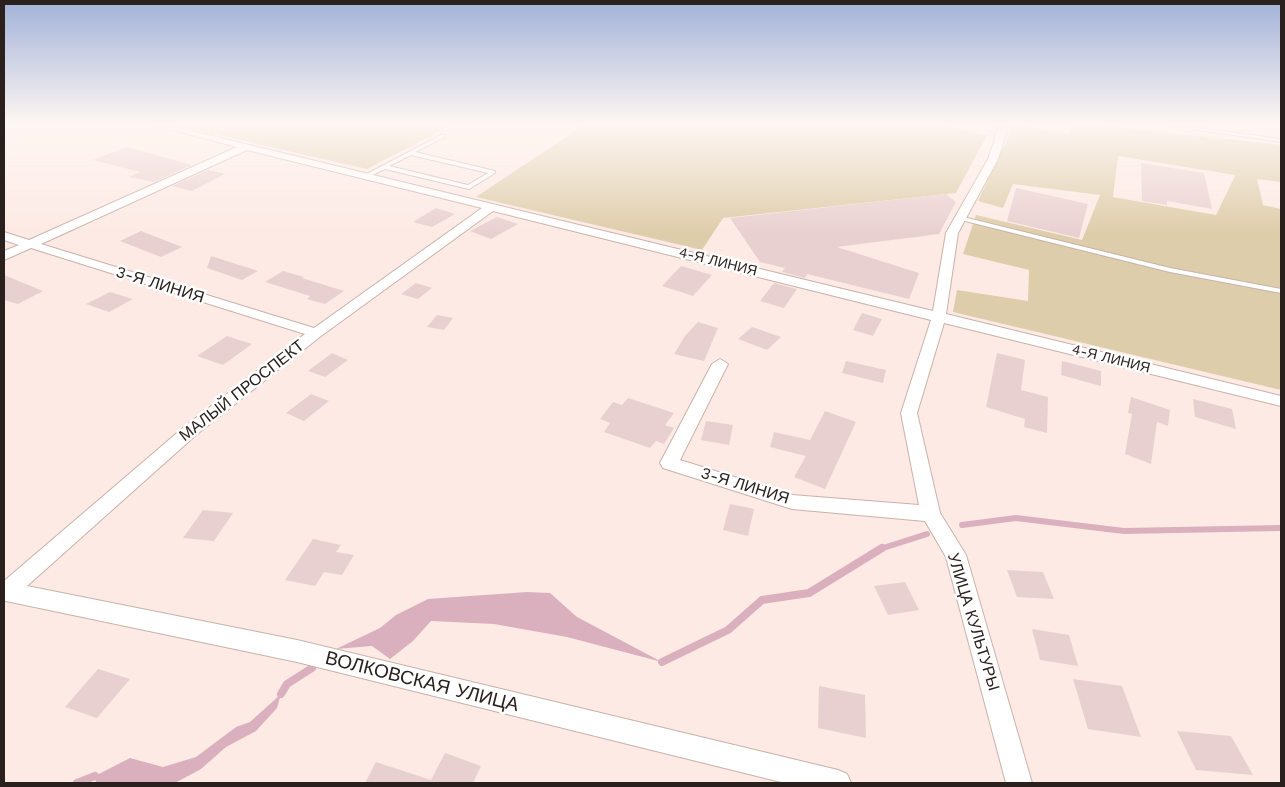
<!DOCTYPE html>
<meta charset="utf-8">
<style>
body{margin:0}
#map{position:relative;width:1285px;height:787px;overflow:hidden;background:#fdeae4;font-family:"Work Sans",sans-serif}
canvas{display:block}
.frame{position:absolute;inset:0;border:5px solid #2a211e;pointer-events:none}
</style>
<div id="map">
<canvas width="1285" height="787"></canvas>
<div class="frame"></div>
</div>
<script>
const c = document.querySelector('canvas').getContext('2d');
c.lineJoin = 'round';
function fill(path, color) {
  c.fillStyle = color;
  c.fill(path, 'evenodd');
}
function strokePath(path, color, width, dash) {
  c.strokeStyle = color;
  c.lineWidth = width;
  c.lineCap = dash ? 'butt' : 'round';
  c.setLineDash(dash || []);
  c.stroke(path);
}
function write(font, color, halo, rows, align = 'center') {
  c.font = font + ' "Work Sans",sans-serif';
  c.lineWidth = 5;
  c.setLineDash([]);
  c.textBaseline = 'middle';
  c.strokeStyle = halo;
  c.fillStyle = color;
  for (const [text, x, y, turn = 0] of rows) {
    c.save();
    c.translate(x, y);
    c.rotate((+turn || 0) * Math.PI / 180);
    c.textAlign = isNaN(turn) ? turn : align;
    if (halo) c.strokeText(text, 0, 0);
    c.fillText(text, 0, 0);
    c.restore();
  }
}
fill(new Path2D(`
 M170,124H453L367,169Z
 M593,124H934L987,135L956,193L723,218L702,250L476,197L584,125Z
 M1010,124L1069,134L1072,124H1087L1281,145V182L1257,179L1263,205L1281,209V390L953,312L957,290L1028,301L1029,270L963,254L976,215L1082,240L1100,195L1013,184L1003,208L978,201L1008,138ZM1118,156L1235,175V176L1216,215L1113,197Z`), '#decdaa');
fill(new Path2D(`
 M527,592L550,593L577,617L662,662L567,637L494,624L431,621L413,641L390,659L372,646L336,649L380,628L396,615L428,599Z
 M281,694L277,708L256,731L226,747L201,769L175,783H96L95,776L130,758L163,767L196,757L236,727L250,722Z`), '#dab0bf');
strokePath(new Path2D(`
 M962,525L1016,518L1124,531L1281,528
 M880,549L927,534`), '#dab0bf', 6);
strokePath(new Path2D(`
 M662,662L728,630L762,600L809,593L882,548
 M281,694L287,684L312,668
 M77,783L95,776`), '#dab0bf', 8);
fill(new Path2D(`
 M127,147L192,165L154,182L129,177L140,172L93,160Z
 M1141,163L1204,173L1212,209L1167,201V205L1142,201Z
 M208,170L225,174L192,191L172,186Z
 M1016,188L1088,204L1079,238L1007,221Z
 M946,194L956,202L939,234L837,247L919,273L909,299L807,274L805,278L782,272L785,268L760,262L730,218Z
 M436,208L455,214L432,227L413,222Z
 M497,217L518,224L491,239L470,231Z
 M141,231L182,247L161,257L120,241Z
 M211,256L258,271L242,280L207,268Z
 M681,266L712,275L693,296L662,286Z
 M283,271L304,277L302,278L344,291L325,304L307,299L310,296L265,282Z
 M4,275L43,291L18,304L4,300Z
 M416,283L432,288L418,299L401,294Z
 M774,283L797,289L784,308L760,301Z
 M110,292L133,299L109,312L86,304Z
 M862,313L882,319L873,336L853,330Z
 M437,315L453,318L444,330L427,327Z
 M698,322L718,328L704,361L674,354L685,336Z
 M752,327L781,337L767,350L738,339Z
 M227,336L252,344L223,365L197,356Z
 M332,353L348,360L325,377L308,371Z
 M997,353L1025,360L1021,390L1048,397L1047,433L1024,427L1025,419L986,407Z
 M846,361L886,370L883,383L842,373Z
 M1062,361L1101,371V386L1061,375Z
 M311,394L329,401L304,421L286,413Z
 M1131,397L1170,410L1168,426L1157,422L1151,464L1125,454L1132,414L1128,413Z
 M628,398L674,413L665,425L674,428L664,444L656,441L650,448L604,432L610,423L600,419L613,402L622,405Z
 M1193,399L1232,409L1236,429L1195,417Z
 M825,411L856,422L825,489L794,477L806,456L770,447L774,432L810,440Z
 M706,421L733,425L729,445L701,440Z
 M730,504L754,509L748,536L723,530Z
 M203,510L233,513L214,541L183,538Z
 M313,539L341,545L336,552L354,555L342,575L324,572L315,586L285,580Z
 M1007,570L1043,572L1054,599L1017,597Z
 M905,582L919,610L888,615L874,586Z
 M1032,629L1069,635L1078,666L1040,660Z
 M98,669L130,679L97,718L65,707Z
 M1073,679L1122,686L1141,737L1088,729Z
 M819,686L865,695L866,738L818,728Z
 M1177,731L1231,736L1253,775L1196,770Z
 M445,753L481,766L473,783H365L376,762L431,780Z`), '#e9d0d0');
const service = new Path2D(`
 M1158,124H1167L1281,139V142Z
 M443,134L445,135V137L415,152L495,171V173L469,189L385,169L368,177L363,176ZM411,155L488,173L468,185L389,166Z
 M959,216L1170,268L1281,289V293L1170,272L957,219L956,218Z`);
const minor = new Path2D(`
 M149,124H163L933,311L946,233L988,159L1000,124H1009L998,159L958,233L946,314L1281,396V406L944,323L917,413L940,513L966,555L1032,783H1006L946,557L925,521L792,509L663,468L660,463L712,364L720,359L728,364L680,460L792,495L919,505L901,413L931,320L493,211L321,336L196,435L27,586L297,640L838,770L847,774L851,783H785L297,662L6,601H4V581L184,427L305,334L31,248L4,260V251L19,245L4,240V232L29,240L237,147ZM247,150L482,208L314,328L41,244Z`);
strokePath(service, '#c9b2aa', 2);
strokePath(minor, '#c9b2aa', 2);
fill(service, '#fff');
fill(minor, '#fff');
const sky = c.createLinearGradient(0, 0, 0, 234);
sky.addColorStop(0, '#a2b2d8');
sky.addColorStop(0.53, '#fef6f3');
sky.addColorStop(1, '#fef6f300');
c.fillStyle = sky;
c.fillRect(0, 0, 1285, 234);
write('14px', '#2a211e', '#fff', [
 ["4-Я ЛИНИЯ",718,262,14],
 ["4-Я ЛИНИЯ",1111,359,14]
]);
write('16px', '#2a211e', '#fff', [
 ["3-Я ЛИНИЯ",160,285,17],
 ["МАЛЫЙ ПРОСПЕКТ",242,391,-38],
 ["3-Я ЛИНИЯ",745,486,17],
 ["УЛИЦА КУЛЬТУРЫ",973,622,73]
]);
write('19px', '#2a211e', '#fff', [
 ["ВОЛКОВСКАЯ УЛИЦА",422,682,14]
]);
</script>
